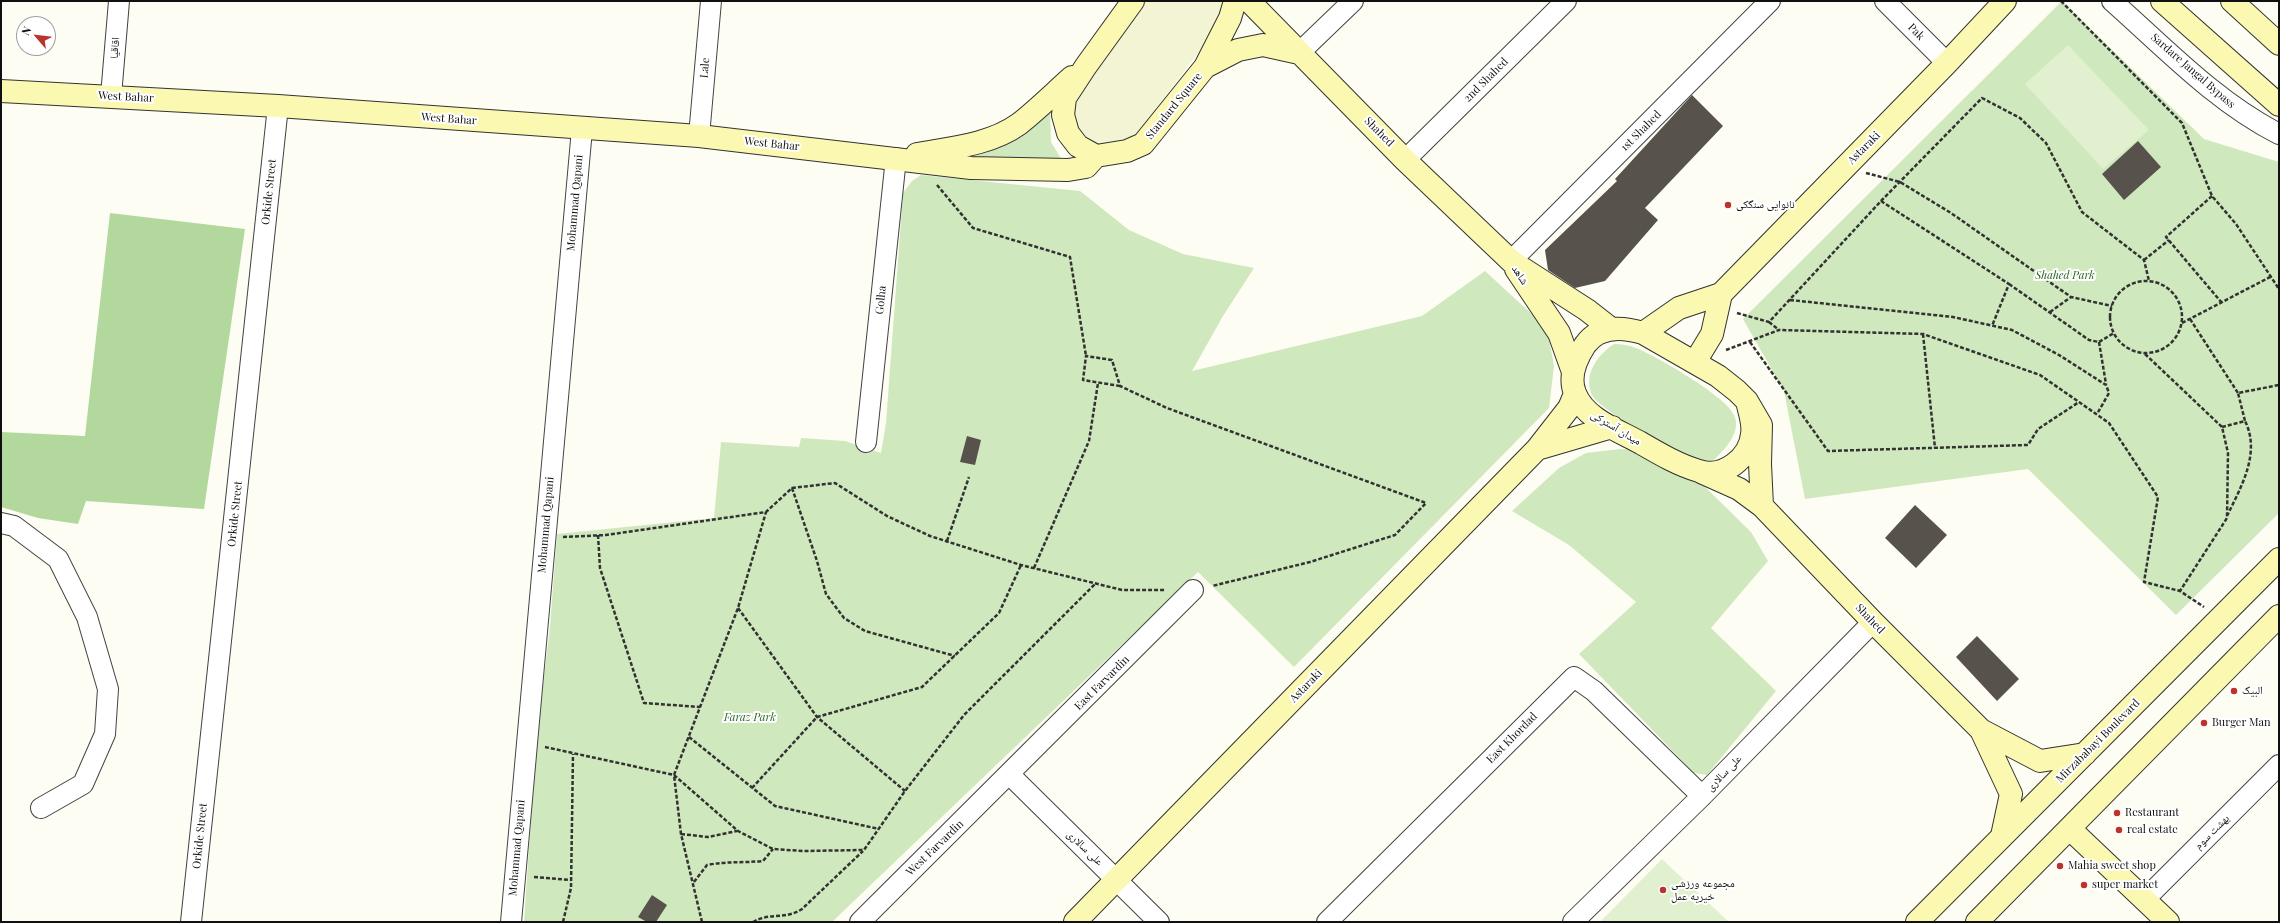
<!DOCTYPE html>
<meta charset="utf-8">
<style>
body{margin:0}
#map{position:relative;width:2280px;height:923px;overflow:hidden;background:#fefdf3;font-family:"Playfair Display",serif}
canvas{display:block}
.frame{position:absolute;inset:0;border:2px solid #101010;pointer-events:none}
.north{position:absolute;left:16px;top:16px;width:40px;height:40px;box-sizing:border-box;background:#fff;border:1px solid #9f9f9f;border-radius:50%;rotate:298deg;font-size:11px;font-weight:700;line-height:16px;text-align:center;color:#101010}
.north::after{content:'';display:block;margin:auto;width:14px;height:18px;background:#ba342d;clip-path:polygon(50% 0,100% 100%,50% 72%,0 100%)}
</style>
<div id="map">
<canvas width="2280" height="923"></canvas>
<div class="frame"></div>
<div class="north">N</div>
</div>
<script>
const c = document.querySelector('canvas').getContext('2d');
c.lineJoin = 'round';
function fill(path, color) {
  c.fillStyle = color;
  c.fill(path, 'evenodd');
}
function strokePath(path, color, width, dash) {
  c.strokeStyle = color;
  c.lineWidth = width;
  c.lineCap = dash ? 'butt' : 'round';
  c.setLineDash(dash || []);
  c.stroke(path);
}
function write(font, color, halo, rows, align = 'center') {
  c.font = font + ' "Playfair Display","Noto Naskh Arabic",serif';
  c.lineWidth = 4;
  c.setLineDash([]);
  c.textBaseline = 'middle';
  c.strokeStyle = halo;
  c.fillStyle = color;
  for (const [text, x, y, turn = 0] of rows) {
    c.save();
    c.translate(x, y);
    c.rotate((+turn || 0) * Math.PI / 180);
    c.textAlign = isNaN(turn) ? turn : align;
    if (halo) c.strokeText(text, 0, 0);
    c.fillText(text, 0, 0);
    c.restore();
  }
}
fill(new Path2D(`
 M1144,1H1224L1220,24L1135,136L1112,145L1099,144L1088,138L1079,129L1074,119L1073,107L1075,95Z`), '#f3f4d4');
fill(new Path2D(`
 M2062,1L2204,139L2279,162V513L2176,615L2028,469L1805,499L1784,391L1743,319Z
 M1050,109L1051,142L1065,165L936,158Z
 M921,175L1080,191L1129,230L1183,254L1254,268L1223,316L1192,371L1422,316L1485,271L1547,328L1554,366L1549,408L1294,667L1198,572L832,922H524L536,744L550,627L557,534L714,518L721,442L799,447L801,438L845,441L881,453L886,423L903,193L912,181Z
 M1614,344C1622,344 1628,345 1636,348C1656,356 1726,396 1734,415C1742,432 1725,449 1714,460C1708,460 1701,461 1696,459C1677,453 1596,409 1591,393C1584,372 1599,354 1614,344Z
 M1620,449L1639,450L1701,483L1751,532L1768,561L1711,628L1776,691L1707,775L1694,773L1579,654L1636,602L1569,545L1512,511L1559,468L1586,453Z`), '#d0e8bd');
fill(new Path2D(`
 M110,213L245,229L204,509L86,501L78,524L38,518L1,507V432L85,436Z`), '#b2d89d');
fill(new Path2D(`
 M2068,45L2149,130L2103,169L2025,84Z
 M1662,859L1729,922H1600Z`), '#e1f0cf');
fill(new Path2D(`
 M1692,95L1723,126L1645,208L1658,220L1605,281L1575,288L1548,270L1545,250L1617,181L1615,179Z
 M2138,141L2161,167L2124,200L2102,174Z
 M967,436L981,440L975,465L960,462Z
 M1915,505L1947,535L1916,568L1885,538Z
 M1977,636L2019,679L1997,701L1956,657Z
 M652,895L667,905L656,922H647L638,917Z`), '#58524c');
const street = new Path2D(`
 M1885,1L1947,63
 M2112,1C2165,48 2216,102 2279,134
 M1299,53L1353,1
 M111,96L119,1
 M699,136L711,1
 M1405,160L1566,1
 M1511,261L1770,1
 M866,442L896,158
 M1,523L14,526L58,559L87,617L108,689L105,734L83,784L41,808
 M1010,775L1159,922
 M2145,899L2279,765
 M191,922L278,106
 M511,922L582,129
 M860,922L1193,590
 M1327,922L1574,677L1594,691L1702,796
 M1573,922L1702,796L1873,622`);
const secondary = new Path2D(`
 M1133,1L1086,66L1065,98L1063,115L1068,133L1078,146L1096,156L1127,151L1143,144L1205,67L1230,18L1235,1
 M1249,1L1405,160L1511,261L1587,310L1610,328
 M2162,1L2279,105
 M2232,1L2279,44
 M1205,67L1238,50L1263,45L1299,53
 M1,91L278,106L699,136L971,168L1068,170L1086,167L1096,156
 M917,154C950,148 990,145 1019,124C1037,110 1054,93 1072,77
 M1516,269L1559,333L1573,372
 M1643,333L1679,308L1721,294L1947,63L2005,1
 M1695,362L1712,334L1721,294
 M1747,401C1749,411 1754,424 1752,434C1750,458 1723,479 1699,471C1678,465 1658,453 1639,442C1617,430 1584,418 1575,393C1568,376 1576,359 1585,345C1599,325 1623,327 1643,333L1718,376L1737,391L1747,401L1761,425L1760,464L1762,506
 M1537,449L1612,427
 M1701,472L1739,489L1762,506L1873,622L1981,730L2040,761L2085,754
 M1981,730L2011,794L2002,836
 M2070,829L2168,922
 M1075,922L1537,449L1569,408L1575,394
 M1917,922L2279,559
 M1977,922L2279,616`);
strokePath(street, '#434343', 22);
strokePath(secondary, '#323232', 24);
strokePath(new Path2D(`
 M2061,1L2182,123L2212,196L2236,224L2279,289
 M1866,173L1900,182L1951,213L2071,297L2112,306
 M937,185L973,228L1070,257L1086,356
 M2212,196L2166,237L2222,303
 M1881,201L2009,284L1992,326
 M2144,260L2169,240
 M2110 317a36 36 0 1 1 72 0a36 36 0 1 1-72 0Z
 M2009,284L2089,340L2099,342L2114,333
 M1790,300L1953,317L2012,330L2059,355L2106,385L2109,393L2097,414
 M2050,312L2071,297
 M1737,313L1769,322L1881,201L1982,98L2020,118L2046,143L2082,212L2144,260L2149,281
 M2190,319L2238,393
 M1769,322L1779,330
 M2182,323L2272,276
 M1923,334L1935,448
 M1750,342L1828,451L2028,445L2038,429L2079,402
 M2099,342L2106,384
 M1726,350L1779,330L1923,334L2040,375L2079,402L2109,423L2158,497L2144,582L2180,591
 M2145,354L2222,427L2228,453L2227,518L2180,591L2204,607
 M1120,386L1083,380L1086,356L1112,360L1120,386L1167,408L1426,503L1395,535L1310,562L1212,586
 M2222,427L2245,421L2238,393L2279,385
 M792,488L817,561L826,594L844,618L865,631L955,656
 M2227,516C2241,487 2261,453 2245,421
 M598,535L600,568L644,703L700,707
 M563,537L606,535L766,512L792,488L835,483L887,516L930,536L1021,565L1122,590H1165
 M947,541L969,477
 M1034,568L1089,441L1098,383
 M738,608L817,717L905,791
 M689,737L775,806L879,829
 M545,747L674,775L738,831L773,849L803,851L864,850L905,791L964,715L1096,583
 M752,788L817,717L922,687L999,613L1021,565
 M681,834L708,837L737,831
 M534,877L571,880
 M694,882L707,865C728,861 743,863 763,861L773,849
 M563,922L571,888L573,754
 M702,922L681,834L674,775L738,608L766,512
 M753,922C770,912 786,920 802,909L863,851`), '#323232', 2.5, [4, 2]);
strokePath(street, '#fff', 20);
strokePath(secondary, '#fbf9b1', 22);
for (const [x, y, r, color] of [
 [1728,205,4,"#ba342d"],
 [2234,691,4,"#ba342d"],
 [2204,723,4,"#ba342d"],
 [2117,813,4,"#ba342d"],
 [2119,830,4,"#ba342d"],
 [2060,866,4,"#ba342d"],
 [2084,885,4,"#ba342d"],
 [1663,890,4,"#ba342d"]
]) {
  const dot = new Path2D();
  dot.arc(x, y, r, 0, 2 * Math.PI);
  c.fillStyle = color;
  c.fill(dot);
  strokePath(dot, '#fff', 1.5);
}
write('11px', '#101010', '#fff', [
 ["Pak",1916,32,45],
 ["اقاقیا",115,48,-85],
 ["Lale",705,68,-85],
 ["Sardare Jangal Bypass",2193,71,41],
 ["2nd Shahed",1486,80,-45],
 ["West Bahar",126,97,3],
 ["Standard Square",1174,106,-51],
 ["West Bahar",449,119,4],
 ["1st Shahed",1641,131,-45],
 ["Shahed",1379,132,45],
 ["West Bahar",772,144,6],
 ["Astaraki",1864,148,-45],
 ["Orkide Street",269,192,-84],
 ["Mohammad Qapani",575,203,-85],
 ["شاهد",1520,275,57],
 ["Golha",881,300,-84],
 ["میدان آسترکی",1616,428,31],
 ["Orkide Street",235,514,-84],
 ["Mohammad Qapani",546,525,-85],
 ["Shahed",1870,619,46],
 ["East Farvardin",1102,683,-45],
 ["Astaraki",1306,686,-46],
 ["East Khordad",1512,738,-45],
 ["Mirzababayi Boulevard",2098,741,-45],
 ["علی سالاری",1724,773,-46],
 ["بهشت سوم",2212,832,-45],
 ["Orkide Street",200,836,-84],
 ["Mohammad Qapani",517,848,-85],
 ["West Farvardin",935,848,-44],
 ["علی سالاری",1085,848,44]
]);
write('11px', '#101010', '#fff', [
 ["نانوایی سنگکی",1736,205],
 ["البیک",2242,691],
 ["‌Burger Man",2212,723],
 ["Restaurant",2125,813],
 ["real estate",2127,830],
 ["Mahia sweet shop",2068,866],
 ["مجموعه ورزشی",1671,884],
 ["خیریه عمل",1671,897],
 ["super market",2092,885]
], 'left');
write('italic 11px', '#2a6522', '#fff', [
 ["Shahed Park",2065,276],
 ["Faraz Park",750,718]
]);
</script>
